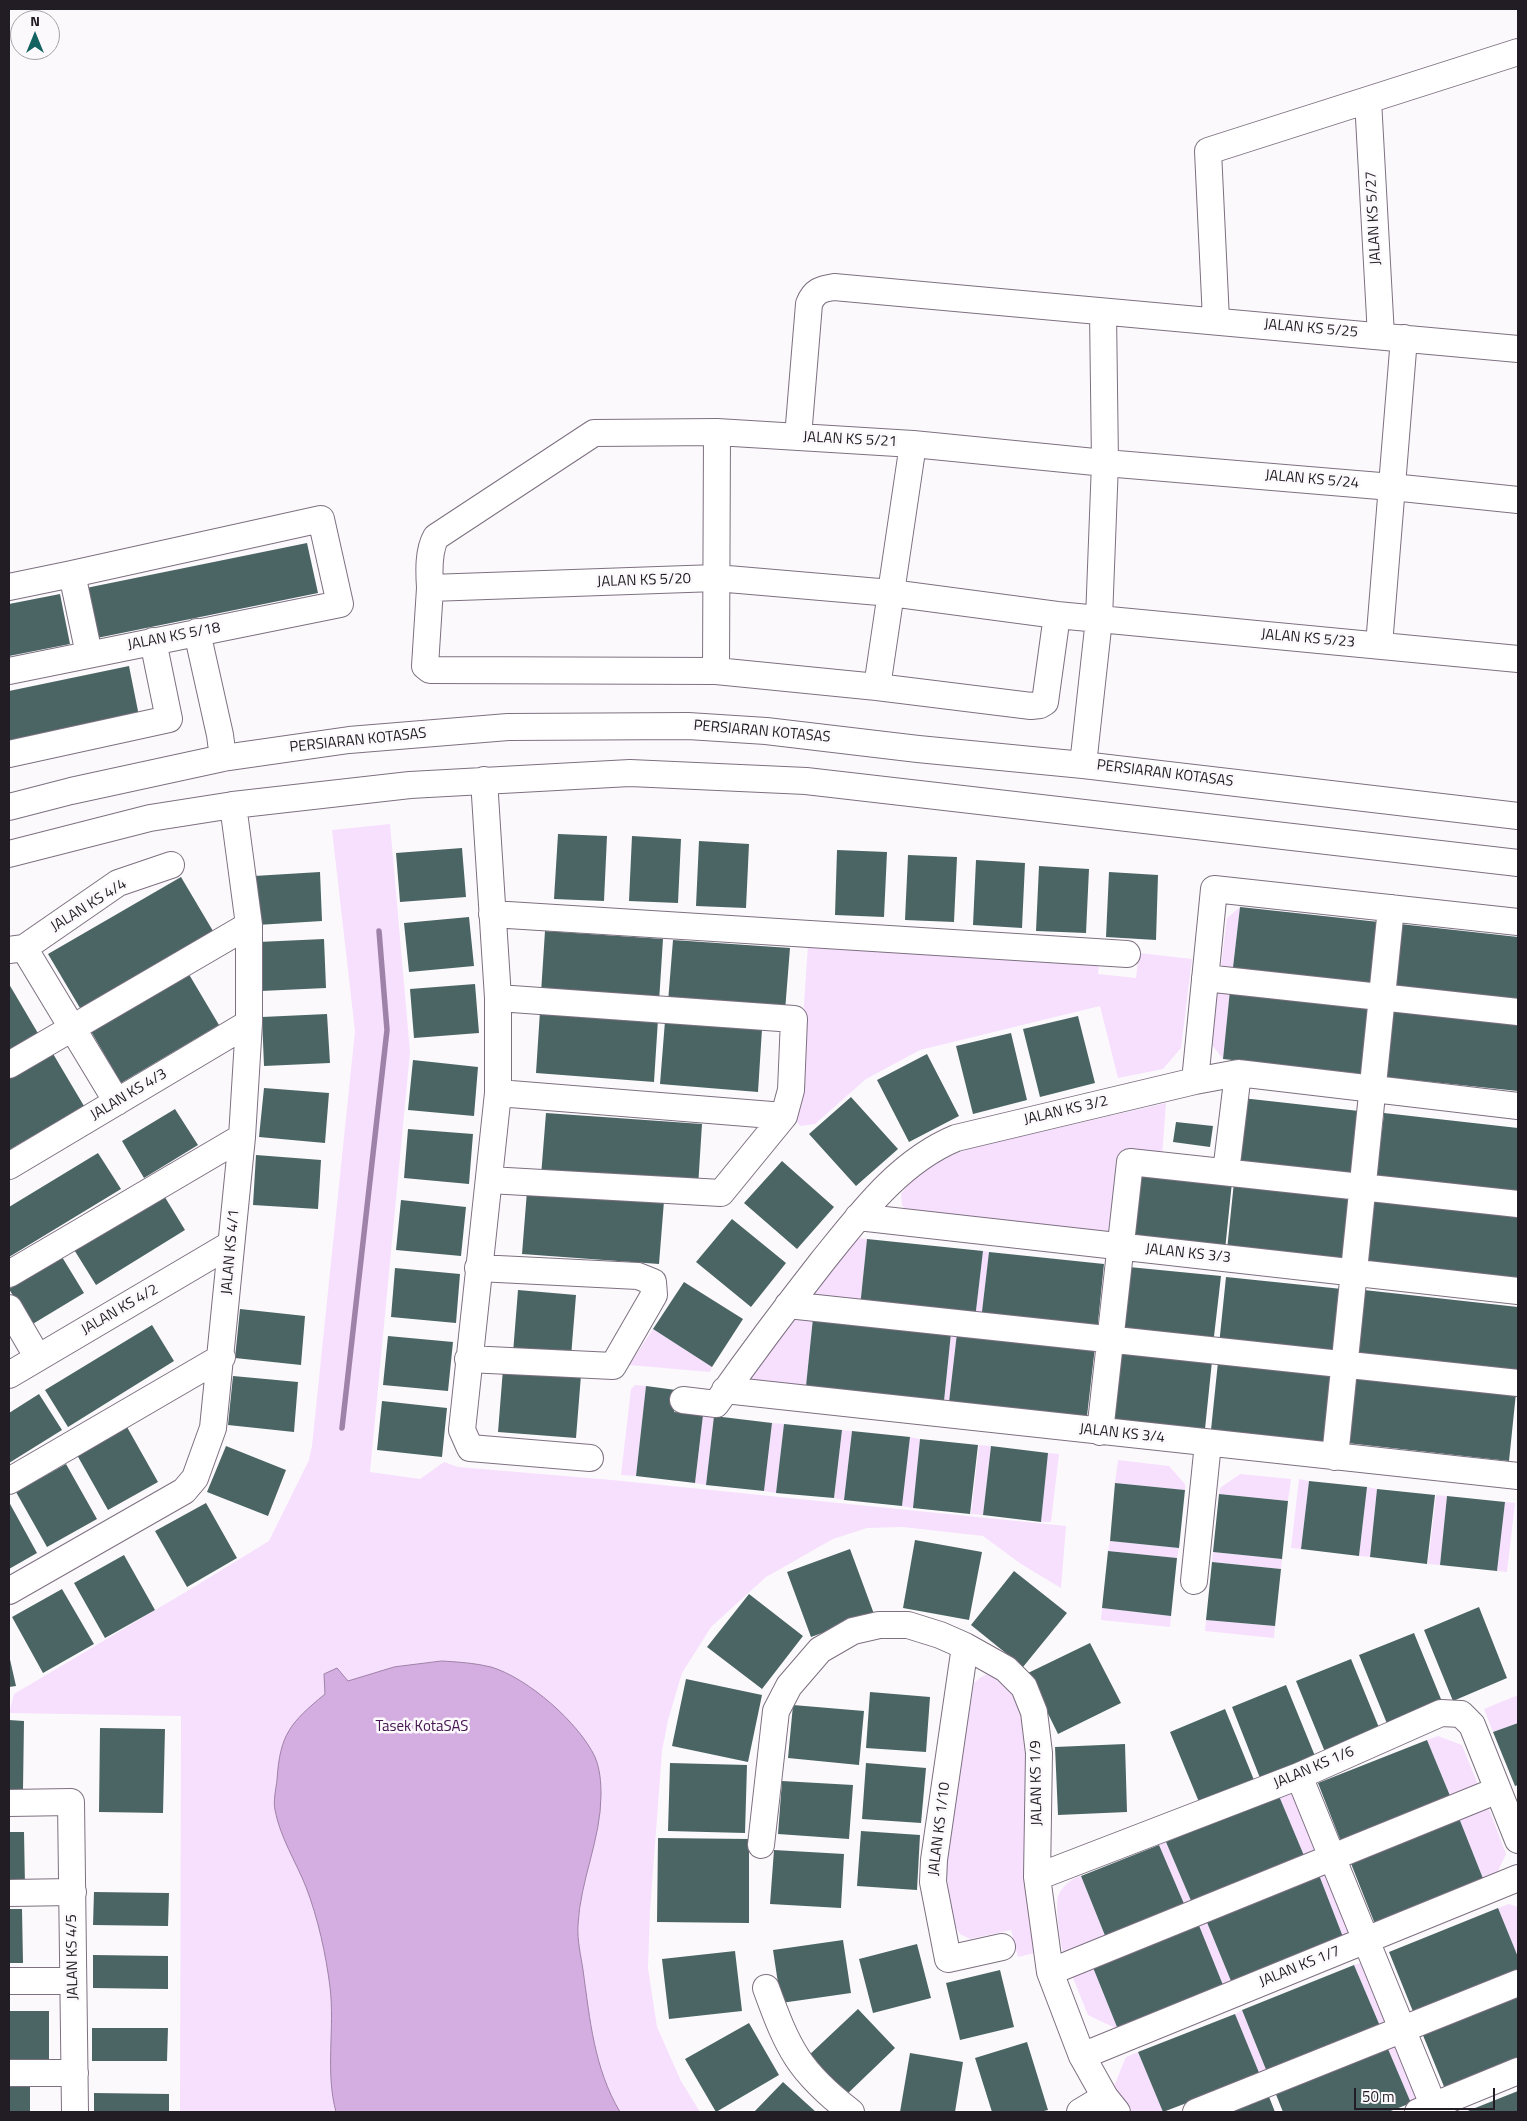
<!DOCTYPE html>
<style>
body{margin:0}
#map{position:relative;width:1527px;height:2121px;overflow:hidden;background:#fcf9fc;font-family:"Titillium Web",sans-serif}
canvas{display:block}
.frame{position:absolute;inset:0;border:10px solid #221d24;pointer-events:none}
.north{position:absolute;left:10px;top:10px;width:50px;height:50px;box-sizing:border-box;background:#fcf9fc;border:1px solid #a5a1a6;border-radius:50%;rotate:0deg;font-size:14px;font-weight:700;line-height:20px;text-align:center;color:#221d24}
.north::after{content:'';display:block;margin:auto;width:18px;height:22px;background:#136362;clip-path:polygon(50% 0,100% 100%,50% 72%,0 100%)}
.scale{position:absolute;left:1354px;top:2088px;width:141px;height:22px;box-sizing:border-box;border:2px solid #221d24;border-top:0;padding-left:6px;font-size:15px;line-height:18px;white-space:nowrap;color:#221d24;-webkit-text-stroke:4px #fcf9fc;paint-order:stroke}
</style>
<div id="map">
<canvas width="1527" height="2121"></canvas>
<div class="frame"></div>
<div class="north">N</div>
<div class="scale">50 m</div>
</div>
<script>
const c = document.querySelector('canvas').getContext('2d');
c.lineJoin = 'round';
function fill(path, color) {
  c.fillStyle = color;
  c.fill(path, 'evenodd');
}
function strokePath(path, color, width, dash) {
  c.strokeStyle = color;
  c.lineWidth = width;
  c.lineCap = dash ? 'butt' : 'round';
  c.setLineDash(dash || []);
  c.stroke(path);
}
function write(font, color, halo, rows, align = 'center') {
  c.font = font + ' "Titillium Web",sans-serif';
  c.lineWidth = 5;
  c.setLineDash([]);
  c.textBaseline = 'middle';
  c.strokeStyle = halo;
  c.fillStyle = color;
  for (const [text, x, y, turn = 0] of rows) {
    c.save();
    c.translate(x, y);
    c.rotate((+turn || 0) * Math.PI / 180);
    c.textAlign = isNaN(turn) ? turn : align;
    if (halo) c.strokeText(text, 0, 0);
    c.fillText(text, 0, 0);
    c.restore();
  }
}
fill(new Path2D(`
 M390,824L410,1052L370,1472L420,1479L444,1462L458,1467L612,1480L1066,1526L1061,1588L1021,1564L983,1536L903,1527L867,1528L833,1539L766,1577L711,1627L682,1673L668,1720L662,1751L650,1911L648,1968L657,2027L681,2081L700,2112H180L181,1716L9,1713L14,1694L184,1593L269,1541L309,1460L312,1446L355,1031L332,830Z
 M1240,907L1232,976L1220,974L1227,918Z
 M808,945L1099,965L1098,974L1136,978L1139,953L1192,959L1181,1048L1163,1069L1118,1078L1100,1006L920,1050L866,1079L815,1124L800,1126L796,1120Z
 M1218,989L1230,990L1223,1059L1212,1045Z
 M1166,1103L1162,1157L1120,1153L1111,1238L908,1213L902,1205L901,1194C919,1170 944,1157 971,1148Z
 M856,1238L867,1239L860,1307L809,1295Z
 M983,1251L989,1252L981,1320L975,1319Z
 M793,1315L813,1318L806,1386L750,1379Z
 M653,1329L712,1367L710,1372L629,1365Z
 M951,1333H957L949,1402L944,1401Z
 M635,1385L646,1386L636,1476L621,1475L631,1389Z
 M703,1415L714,1416L706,1485L695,1483Z
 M772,1423L784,1424L776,1493L764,1491Z
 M842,1430L852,1431L844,1500L834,1498Z
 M910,1437L920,1439L913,1508L902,1506Z
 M979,1445L991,1446L983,1515L971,1514Z
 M1048,1453L1059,1454L1051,1522H1041Z
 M1118,1460L1169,1466L1185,1484V1490L1115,1483Z
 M1240,1474L1291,1479L1288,1501L1219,1494L1220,1488Z
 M1299,1479L1309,1481L1301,1549L1291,1548Z
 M1367,1487L1377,1489L1370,1557L1359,1556Z
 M1436,1495L1447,1496L1440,1565L1428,1564Z
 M1505,1502L1515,1503L1507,1572L1497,1571Z
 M1110,1541L1179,1548L1177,1558L1108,1551Z
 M1213,1552L1282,1559L1281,1569L1212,1562Z
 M1102,1608L1171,1616L1170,1627L1101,1620Z
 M1206,1620L1275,1626L1274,1638L1205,1631Z
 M992,1672L998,1673L1024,1712L1039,1952L1018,1957L1011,1930L970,1939L960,1934L952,1921L945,1858L974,1683L981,1677Z
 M1518,1695V1723L1493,1732L1484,1709Z
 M1438,1736L1462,1745L1481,1792L1453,1803L1427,1740Z
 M1291,1792L1316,1854L1305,1858L1279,1796Z
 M1488,1806L1506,1854L1495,1877L1484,1881L1459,1818Z
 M1166,1842L1192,1903L1185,1906L1159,1845Z
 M1330,1871L1355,1932L1343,1937L1319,1875Z
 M1081,1876L1106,1938L1064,1954C1060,1945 1055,1905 1058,1896C1063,1885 1071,1879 1081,1876Z
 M1509,1904L1518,1907V1957L1498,1908Z
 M1206,1920L1231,1981L1223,1985L1198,1923Z
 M1366,1961L1391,2022L1380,2026L1354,1965Z
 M1092,1965L1117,2027L1115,2028L1088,2015L1071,1973Z
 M1242,2010L1267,2072L1260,2075L1235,2014Z
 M1397,2037L1422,2099L1411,2103L1385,2042Z
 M1138,2052L1163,2112H1132L1112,2091L1126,2057Z`), '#f6e0fd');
const water = new Path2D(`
 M442,1661C458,1662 475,1663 491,1667C528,1678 579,1723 595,1757C600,1769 601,1782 601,1795C601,1839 580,1881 578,1925C577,1940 581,1956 583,1970C590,2020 594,2068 620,2112H336C325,2071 335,2029 330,1987C326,1955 318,1918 306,1887C296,1862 280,1837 275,1810C273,1801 276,1789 277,1780C280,1734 290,1723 325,1694L324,1674L337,1668L348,1681L394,1667Z`);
fill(water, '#d4aee0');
strokePath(water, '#9f82a8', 1);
strokePath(new Path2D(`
 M342,1428L387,1030L379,931`), '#9f82a8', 5.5);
fill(new Path2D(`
 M307,543L318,593L97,638L86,588Z
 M60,594L70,644L9,656V604Z
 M129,666L139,716L9,743V691Z
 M558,834L607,836L604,901L554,899Z
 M632,836L681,839L678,903L629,901Z
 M699,841L749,844L746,908L696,906Z
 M462,848L466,897L400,902L396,853Z
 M837,850L887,852L884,917L835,915Z
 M908,855L957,857L954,922L905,920Z
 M976,860L1025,863L1022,928L973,925Z
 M1039,866L1089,869L1086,933L1036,931Z
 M320,872L322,921L257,925L254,876Z
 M1109,872L1158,875L1156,940L1106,937Z
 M181,877L213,931L80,1008L48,954Z
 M1240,907L1379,922L1372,991L1232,976Z
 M469,917L474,966L409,972L404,923Z
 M1400,924L1518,937V1006L1392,993Z
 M545,931L663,939L659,1002L541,993Z
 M324,939L326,988L261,991L258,942Z
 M673,940L790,948L785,1011L668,1002Z
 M187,971L219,1025L121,1083L89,1028Z
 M9,984L39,1035L9,1053Z
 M475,984L479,1033L414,1038L410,989Z
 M1230,990L1370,1005L1363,1074L1223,1059Z
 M1391,1008L1518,1022V1091L1384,1077Z
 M540,1011L658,1019L654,1082L536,1073Z
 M327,1014L330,1063L264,1066L262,1017Z
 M1078,1016L1095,1083L1040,1097L1023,1029Z
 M665,1021L762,1029L758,1092L660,1084Z
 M1011,1033L1027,1100L973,1114L956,1046Z
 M52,1052L84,1106L9,1150V1077Z
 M927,1054L959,1116L909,1142L877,1080Z
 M413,1060L478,1067L474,1116L408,1110Z
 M264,1088L329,1093L325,1143L259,1137Z
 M851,1097L898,1149L856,1186L809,1134Z
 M1242,1098L1359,1111L1352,1179L1235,1167Z
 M175,1109L198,1145L144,1178L122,1141Z
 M546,1113L702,1124L698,1187L541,1176Z
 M1384,1113L1518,1128V1197L1376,1181Z
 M1176,1122L1213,1126L1210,1147L1173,1142Z
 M408,1129L473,1134L469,1184L404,1178Z
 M98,1153L121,1189L9,1257V1207Z
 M256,1155L321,1160L318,1209L253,1205Z
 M782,1161L834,1207L797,1249L744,1203Z
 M1140,1172L1232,1182L1225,1250L1132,1241Z
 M1234,1182L1350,1194L1342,1263L1227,1250Z
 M527,1191L664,1201L659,1264L522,1254Z
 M163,1194L185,1230L96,1285L73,1248Z
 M1374,1196L1518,1212V1281L1366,1265Z
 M401,1200L466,1207L461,1256L396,1250Z
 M732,1219L786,1263L751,1307L696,1262Z
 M867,1239L983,1251L975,1319L860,1307Z
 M989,1252L1104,1264L1097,1332L981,1320Z
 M62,1257L84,1293L31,1325L9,1289Z
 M1129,1267L1221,1276L1213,1345L1121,1335Z
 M395,1268L460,1274L456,1323L391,1317Z
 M1226,1277L1342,1289L1334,1357L1219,1345Z
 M684,1282L743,1319L712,1367L653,1329Z
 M518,1290L576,1295L571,1357L513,1353Z
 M1364,1290L1518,1307V1371L1356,1358Z
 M240,1309L305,1316L301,1365L235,1358Z
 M813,1318L951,1333L944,1401L806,1386Z
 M152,1325L174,1361L68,1427L45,1390Z
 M957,1333L1095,1347L1087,1416L949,1402Z
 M388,1336L453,1342L448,1391L383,1385Z
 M1120,1351L1212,1361L1205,1429L1112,1420Z
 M1218,1362L1333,1374L1326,1442L1211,1430Z
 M503,1369L581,1375L576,1438L498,1432Z
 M1355,1375L1516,1393L1509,1461L1347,1443Z
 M233,1376L298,1382L294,1432L228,1425Z
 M646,1386L676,1390L674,1412L703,1415L695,1483L636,1476Z
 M39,1394L62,1430L9,1463V1413Z
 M382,1401L447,1408L442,1457L377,1450Z
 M714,1416L772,1423L764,1491L706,1485Z
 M784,1424L842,1430L834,1498L776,1493Z
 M127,1427L158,1482L108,1510L77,1455Z
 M852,1431L910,1437L902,1506L844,1500Z
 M920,1439L978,1445L970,1514L913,1508Z
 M226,1446L286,1470L268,1516L207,1492Z
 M991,1446L1048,1453L1041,1522L983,1515Z
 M66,1464L97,1519L47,1547L16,1492Z
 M1309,1481L1367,1487L1359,1556L1301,1549Z
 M1115,1483L1185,1490L1179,1548L1110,1541Z
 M1377,1489L1435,1495L1427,1564L1370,1557Z
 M1219,1494L1288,1501L1282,1559L1213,1552Z
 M1447,1496L1505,1502L1497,1571L1440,1565Z
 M9,1502L37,1553L9,1569Z
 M206,1503L237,1558L187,1587L155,1531Z
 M915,1540L982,1552L969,1620L903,1608Z
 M850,1549L874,1614L811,1637L787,1572Z
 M1108,1551L1177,1558L1171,1616L1102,1608Z
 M124,1555L155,1610L105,1638L74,1583Z
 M1212,1562L1281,1569L1275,1626L1206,1620Z
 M1014,1571L1067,1613L1023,1667L971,1625Z
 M62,1589L94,1644L43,1673L12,1617Z
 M749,1594L803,1636L762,1689L707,1647Z
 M1479,1607L1507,1678L1453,1701L1424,1630Z
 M1414,1633L1443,1704L1388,1726L1359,1655Z
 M1090,1643L1121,1703L1058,1734L1028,1673Z
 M9,1655L16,1686L9,1687Z
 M1351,1659L1380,1730L1325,1752L1296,1681Z
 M686,1679L762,1695L748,1762L672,1746Z
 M1286,1685L1315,1756L1260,1778L1232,1707Z
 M870,1692L930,1697L926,1752L866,1748Z
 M793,1705L864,1711L859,1765L788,1758Z
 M1225,1709L1254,1780L1199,1802L1170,1732Z
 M9,1720L24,1721L23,1789H9Z
 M1518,1723V1785L1515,1786L1493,1732Z
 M100,1728L165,1729L163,1813L99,1812Z
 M1427,1740L1453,1803L1343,1847L1318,1783Z
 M1125,1744L1127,1812L1058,1815L1055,1747Z
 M670,1763L747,1765L745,1833L668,1831Z
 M866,1763L926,1768L921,1823L862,1819Z
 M782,1781L853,1785L849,1839L778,1834Z
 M1279,1796L1305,1858L1192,1903L1166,1842Z
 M1459,1818L1484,1881L1375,1924L1350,1861Z
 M861,1831L920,1835L917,1890L857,1886Z
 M9,1832H24L25,1886H9Z
 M658,1838L749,1839V1923L657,1922Z
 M1159,1845L1185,1906L1106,1938L1081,1876Z
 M774,1850L844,1854L841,1908L770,1904Z
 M1319,1875L1343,1937L1231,1981L1206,1920Z
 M94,1892L169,1893L168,1926L93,1925Z
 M1498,1908L1518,1957V1973L1414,2014L1389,1952Z
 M9,1909H22L23,1963H9Z
 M1198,1923L1223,1985L1117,2027L1092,1965Z
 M843,1940L851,1993L781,2003L773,1950Z
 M917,1944L931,1998L873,2013L859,1959Z
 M735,1951L742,2011L669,2019L662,1959Z
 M93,1955L168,1956V1989L93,1988Z
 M1354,1965L1380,2026L1267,2072L1242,2010Z
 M1000,1970L1014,2027L960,2040L946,1983Z
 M1518,1989V2060L1445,2089L1420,2028Z
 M858,2009L895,2048L844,2097L807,2057Z
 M9,2011H49V2065H9Z
 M1235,2014L1260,2075L1163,2112L1138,2052Z
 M749,2023L779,2075L716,2112L685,2059Z
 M92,2028H168L167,2061H92Z
 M1027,2042L1048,2110L1040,2112H992L975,2058Z
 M1385,2042L1411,2103L1388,2112H1283L1273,2087Z
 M910,2053L963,2062L955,2112H900Z
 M783,2082L806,2103L816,2112H754Z
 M9,2085H30V2112H9Z
 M1266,2089L1275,2112H1209Z
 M1518,2091V2112H1465Z
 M94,2093L169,2094V2112H94Z`), '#4b6564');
const minor = new Path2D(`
 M1368,100L1381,336
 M1216,320L1208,151L1518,52
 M798,437L809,304C814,291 821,289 834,287L1518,349
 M1518,500L1392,487L1105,463L913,444L717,432L594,433L436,537C428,551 429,572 430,588L716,578L891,593L1057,615L1518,659
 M9,587L72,574
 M430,588L425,666L430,670L716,671L877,687L1031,706L1040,705L1045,702L1057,615
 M197,632L220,735L223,758
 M1379,645L1404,338
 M9,671L340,604L321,519L72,574L89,654
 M716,671L717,432
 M877,687L913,444
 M9,754L169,719L153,641
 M1083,765L1099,619L1105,463L1103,312
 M484,780L498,998V1093L462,1430L470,1448L590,1458
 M9,807L71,791L223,758L349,740L508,727L688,726L766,731L918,749L1083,765L1518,816
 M9,854L150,818L233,805L410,785L630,773L806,781L1518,863
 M492,914L1127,954
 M24,948L117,1102
 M9,950L24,948L118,883L171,865
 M1205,978L1518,1012
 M9,1065L249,925
 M1195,1081L1214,889L1518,922
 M498,1093L784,1116
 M9,1166L249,1023
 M1226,1172L1238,1073
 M489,1180L721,1193L784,1116L791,1090L794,1019L498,998
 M858,1217L1518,1291
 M9,1274L242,1137
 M788,1305L1518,1383
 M9,1308L38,1358
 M468,1359L613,1366L654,1295L653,1282L638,1276L478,1268
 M9,1375L231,1244
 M725,1390L1518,1476
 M683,1400L716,1404C750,1356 785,1309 821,1263C859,1216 898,1162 956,1138L1195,1081L1238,1073L1518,1106
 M1100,1432L1130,1162L1518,1204
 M1335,1457L1391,908
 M9,1481L222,1357
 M1194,1581L1208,1443
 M9,1591L184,1491L195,1478L213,1428L242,1137L249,1023V925L233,805
 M965,1646L934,1860L933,1882L948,1959L1002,1947
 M1299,1776L1436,2112
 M9,1803L71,1802L75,2112
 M761,1845L776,1711L789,1686L820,1650L853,1631L879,1625H908L940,1635L965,1646L1006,1669L1024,1687L1034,1712L1039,1753L1037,1877L1050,1972L1082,2056L1105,2097L1117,2112
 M1037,1877L1299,1776L1441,1713L1461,1714L1472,1725L1518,1840
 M9,1893L73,1892
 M1050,1972L1498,1790
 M9,1981H73
 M766,1988C788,2049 799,2072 851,2112
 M1082,2056L1518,1878
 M9,2073H75
 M1080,2112L1105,2097
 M1196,2112L1518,1983
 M1418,2112L1518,2071`);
strokePath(minor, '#7d7081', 28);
strokePath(minor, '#fff', 26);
write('15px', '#221d24', '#fcf9fc', [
 ["JALAN KS 5/27",1374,218,-93],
 ["JALAN KS 5/25",1311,329,5],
 ["JALAN KS 5/21",850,440,3],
 ["JALAN KS 5/24",1312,480,5],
 ["JALAN KS 5/20",644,581,-2],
 ["JALAN KS 5/18",174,637,-11],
 ["JALAN KS 5/23",1308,639,5],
 ["PERSIARAN KOTASAS",762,732,5],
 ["PERSIARAN KOTASAS",358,741,-6],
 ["PERSIARAN KOTASAS",1165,774,7],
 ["JALAN KS 4/4",89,906,-32],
 ["JALAN KS 4/3",129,1095,-31],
 ["JALAN KS 3/2",1066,1111,-13],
 ["JALAN KS 4/1",231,1252,-85],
 ["JALAN KS 3/3",1188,1254,6],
 ["JALAN KS 4/2",120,1310,-30],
 ["JALAN KS 3/4",1122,1434,6],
 ["JALAN KS 1/6",1314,1768,-23],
 ["JALAN KS 1/9",1037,1783,-91],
 ["JALAN KS 1/10",940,1829,-83],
 ["JALAN KS 4/5",73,1957,-91],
 ["JALAN KS 1/7",1300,1967,-22]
]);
write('15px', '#42134f', '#fcf9fc', [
 ["Tasek KotaSAS",422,1727]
]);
</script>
